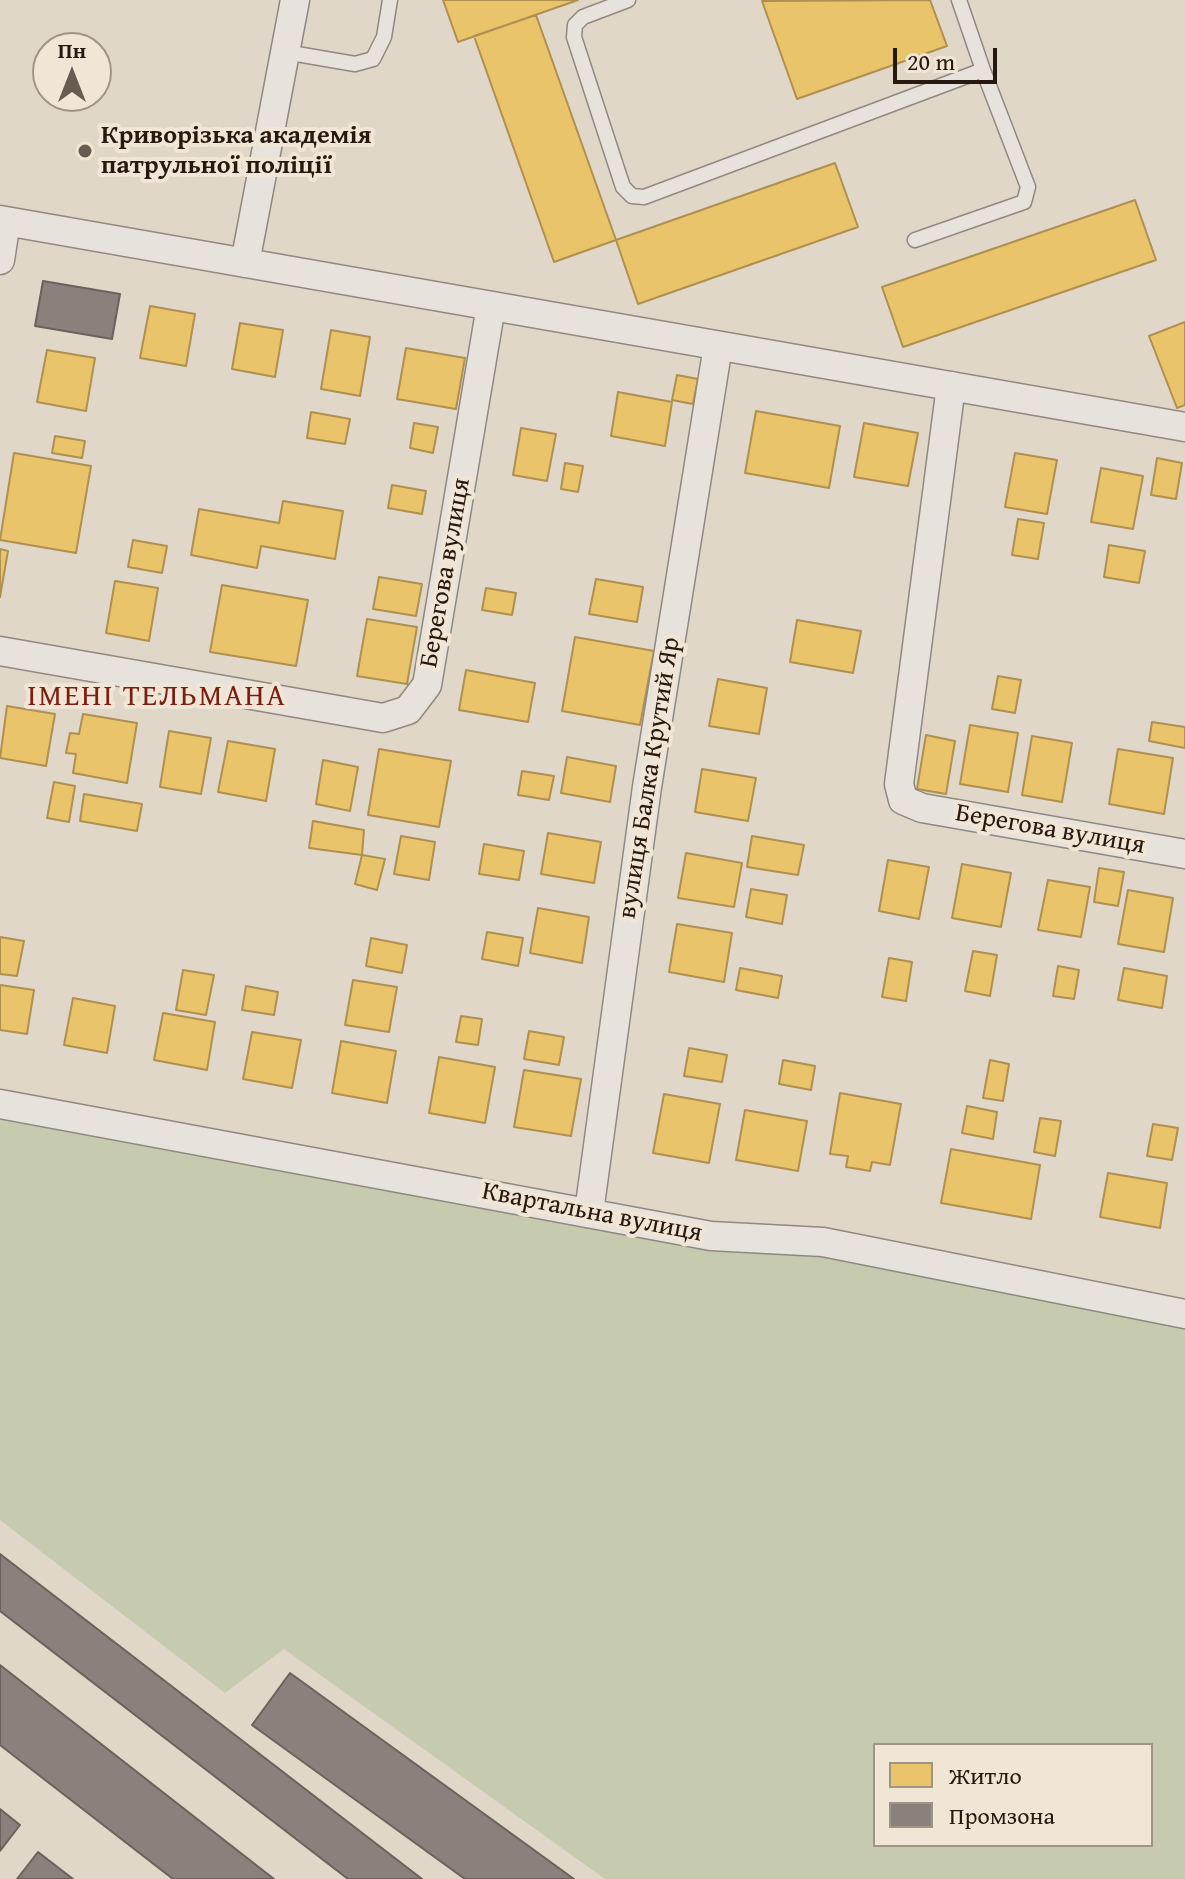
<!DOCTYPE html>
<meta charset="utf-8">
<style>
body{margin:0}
#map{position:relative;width:1185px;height:1879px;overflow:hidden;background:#e0d7c9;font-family:"Gentium Book Plus",serif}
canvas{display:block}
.legend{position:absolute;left:873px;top:1743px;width:280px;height:104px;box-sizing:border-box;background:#f1e6d6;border:2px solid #a09487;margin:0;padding:10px 14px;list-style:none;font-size:24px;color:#271810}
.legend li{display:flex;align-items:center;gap:16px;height:40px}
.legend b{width:40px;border:2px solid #a09487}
.north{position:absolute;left:32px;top:32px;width:80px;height:80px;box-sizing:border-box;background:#f1e6d6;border:2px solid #a09487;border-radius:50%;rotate:0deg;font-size:22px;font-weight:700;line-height:32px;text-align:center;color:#271810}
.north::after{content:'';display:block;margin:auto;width:28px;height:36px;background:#685b51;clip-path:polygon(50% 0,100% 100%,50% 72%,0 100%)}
.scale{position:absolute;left:893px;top:48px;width:104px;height:36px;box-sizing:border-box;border:4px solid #271810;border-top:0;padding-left:10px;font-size:24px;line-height:28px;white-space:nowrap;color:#271810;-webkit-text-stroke:6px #f1e6d6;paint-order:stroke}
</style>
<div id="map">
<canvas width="1185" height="1879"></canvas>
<ul class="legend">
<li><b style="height:22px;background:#e9c46a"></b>Житло</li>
<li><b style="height:22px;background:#8a817c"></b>Промзона</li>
</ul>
<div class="north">Пн</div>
<div class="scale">20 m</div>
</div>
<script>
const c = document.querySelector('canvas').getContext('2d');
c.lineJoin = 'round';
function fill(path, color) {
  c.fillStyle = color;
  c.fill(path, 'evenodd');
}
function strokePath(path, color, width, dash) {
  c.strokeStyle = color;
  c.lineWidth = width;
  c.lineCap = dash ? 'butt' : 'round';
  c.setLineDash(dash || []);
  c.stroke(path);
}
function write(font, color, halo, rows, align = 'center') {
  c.font = font + ' "Gentium Book Plus",serif';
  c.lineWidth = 8;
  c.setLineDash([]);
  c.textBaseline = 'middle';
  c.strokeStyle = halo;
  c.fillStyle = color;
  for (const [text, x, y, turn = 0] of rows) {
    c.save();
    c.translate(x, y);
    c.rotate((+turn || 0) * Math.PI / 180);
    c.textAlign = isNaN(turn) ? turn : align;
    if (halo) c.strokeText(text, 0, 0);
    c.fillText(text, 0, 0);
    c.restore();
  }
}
fill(new Path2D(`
 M0,1104L1185,1314V1879H605L284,1649L225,1693L0,1520ZM875,1745H1151V1845H875Z`), '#c6caae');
const homes = new Path2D(`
 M443,0H578L458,42Z
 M930,0L947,46L797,99L762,1Z
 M536,15L616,240L554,262L474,36Z
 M835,163L858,227L638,304L616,240Z
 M1135,200L1156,260L903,347L882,287Z
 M150,306L195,314L186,366L140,358Z
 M1185,322V405L1177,408L1149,336Z
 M240,323L283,330L275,377L232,369Z
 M331,330L370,337L360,396L321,389Z
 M406,348L465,358L456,409L397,399Z
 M47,350L95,358L86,411L37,402Z
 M677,375L698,379L693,404L672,400Z
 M618,392L672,402L665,446L611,436Z
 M756,411L840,426L829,488L745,473Z
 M311,412L350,419L345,444L307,438Z
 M414,423L438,427L433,453L410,448Z
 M864,423L918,433L908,486L854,477Z
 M521,428L556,434L547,481L513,475Z
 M55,436L85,441L82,458L52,453Z
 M14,453L91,466L76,553L0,540Z
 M1015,453L1057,460L1047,514L1005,507Z
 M1157,458L1182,463L1176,499L1151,495Z
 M565,463L583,466L578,492L561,489Z
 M1101,468L1143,476L1133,529L1091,522Z
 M392,485L426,491L422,514L388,508Z
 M283,501L343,511L335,559L261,546L257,568L191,555L199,509L279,523Z
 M1018,519L1044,523L1038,559L1012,555Z
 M133,540L167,546L162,573L128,567Z
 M1109,545L1145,551L1139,583L1104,577Z
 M0,549L8,551L0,597Z
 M379,577L422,584L416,616L373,609Z
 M596,579L643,587L637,622L589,614Z
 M115,581L158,588L149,641L106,633Z
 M222,585L308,600L296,666L210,652Z
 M486,588L516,593L512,615L482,610Z
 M367,619L417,627L407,684L357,676Z
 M797,620L861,631L853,673L790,662Z
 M575,637L654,651L640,725L562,711Z
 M466,670L535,683L528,722L459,710Z
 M998,676L1021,680L1015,713L992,709Z
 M718,679L767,688L759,734L709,726Z
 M7,706L55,714L46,766L0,758Z
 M83,714L137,723L127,783L73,773L76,754L66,753L70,733L79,734Z
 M1152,722L1185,727V748L1149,741Z
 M970,725L1018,733L1008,792L960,784Z
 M169,731L211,738L201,794L160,787Z
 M926,735L955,741L946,794L917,789Z
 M1032,736L1072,743L1062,802L1022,795Z
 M228,741L275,749L266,801L218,792Z
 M379,749L451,761L439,827L368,815Z
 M1118,749L1173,758L1164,814L1109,804Z
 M567,757L616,766L610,802L561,793Z
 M323,760L358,767L350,811L316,804Z
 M702,769L756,778L748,821L695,812Z
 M522,771L554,776L549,800L518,795Z
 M54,782L75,786L69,822L47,818Z
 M84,794L142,804L137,831L80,821Z
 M313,821L364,830L362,855L309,848Z
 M548,833L601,842L594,883L541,874Z
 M401,836L435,842L429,880L394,874Z
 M752,836L804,845L798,875L747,867Z
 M484,844L524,851L519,880L479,874Z
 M686,853L742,863L734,907L678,898Z
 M362,855L385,859L377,890L355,884Z
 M888,860L929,867L919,919L879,911Z
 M962,864L1011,873L1001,927L952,918Z
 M1099,868L1124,872L1118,906L1094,902Z
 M1048,880L1090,887L1081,937L1038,930Z
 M751,889L787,895L782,924L746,917Z
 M1128,890L1173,898L1164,952L1118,944Z
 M538,908L589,917L582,963L530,953Z
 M677,924L732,933L724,982L669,972Z
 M487,932L523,938L518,966L482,959Z
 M0,937L24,941L17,976L0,974Z
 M371,938L407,945L402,973L366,966Z
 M973,951L997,955L990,996L965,991Z
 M889,958L912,962L906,1001L882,997Z
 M1058,966L1079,970L1074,999L1053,996Z
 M740,968L782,976L778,998L736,990Z
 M1124,968L1167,976L1162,1008L1118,1000Z
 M183,970L214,975L206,1015L176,1010Z
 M353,980L397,987L389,1032L345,1025Z
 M0,985L34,990L27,1034L0,1030Z
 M246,986L278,992L274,1015L242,1010Z
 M73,998L115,1006L107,1053L64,1045Z
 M163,1013L215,1022L207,1070L154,1060Z
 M461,1016L482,1019L478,1045L456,1042Z
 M529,1031L564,1037L559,1065L524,1059Z
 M252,1032L301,1040L292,1088L243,1079Z
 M341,1041L396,1051L387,1103L332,1093Z
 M689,1048L727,1055L722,1082L684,1076Z
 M439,1057L495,1067L485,1123L429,1113Z
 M783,1060L815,1066L811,1090L779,1084Z
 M990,1060L1009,1064L1003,1101L983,1098Z
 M524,1070L581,1079L571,1136L514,1127Z
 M840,1093L901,1104L890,1165L872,1162L870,1171L846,1167L848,1156L830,1154Z
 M664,1094L720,1104L709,1163L653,1153Z
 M967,1106L997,1112L993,1139L962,1133Z
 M745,1110L807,1121L798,1171L736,1160Z
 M1040,1118L1061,1121L1055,1156L1034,1152Z
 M1153,1124L1178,1128L1172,1160L1147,1156Z
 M951,1149L1040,1165L1031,1219L941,1203Z
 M1108,1173L1167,1183L1160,1228L1100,1217Z`);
fill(homes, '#e9c46a');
strokePath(homes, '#af904f', 2);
const industry = new Path2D(`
 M43,281L120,294L112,339L35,326Z
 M0,1554L422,1879H348L0,1611Z
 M0,1665L274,1879H173L0,1745Z
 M290,1673L574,1879H465L252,1725Z
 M0,1809L20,1825L0,1851Z
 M38,1852L73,1879H17Z`);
fill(industry, '#8a817c');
strokePath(industry, '#6c625c', 2);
const service = new Path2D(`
 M628,0L583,17L575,25L574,37L623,187L632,196L644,197L983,70L959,0
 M285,52L355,64L373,59L384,37L390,0
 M915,240L1024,202L1028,187L983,70`);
const minor = new Path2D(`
 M0,220L1185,427
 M0,260L6,221
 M245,263L295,0
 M951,386L899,784L903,800L922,808L1185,854
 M0,651L383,718L408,710L427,685L491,306
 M0,1104L711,1236L823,1242L1185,1314
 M589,1212L647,787L718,346`);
strokePath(service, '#908980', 17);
strokePath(minor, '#908980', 31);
strokePath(service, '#e7e2dc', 14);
strokePath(minor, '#e7e2dc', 28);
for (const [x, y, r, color] of [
 [85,151,8,"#685b51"]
]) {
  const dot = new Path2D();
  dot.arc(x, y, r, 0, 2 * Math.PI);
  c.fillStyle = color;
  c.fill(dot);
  strokePath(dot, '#f1e6d6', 3);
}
write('bold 26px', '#271810', '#f1e6d6', [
 ["Криворізька академія",101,136],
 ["патрульної поліції",101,166]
], 'left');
write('26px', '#271810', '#f1e6d6', [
 ["Берегова вулиця",446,573,-80],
 ["вулиця Балка Крутий Яр",650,778,-81],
 ["Берегова вулиця",1050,830,10],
 ["Квартальна вулиця",592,1213,11]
]);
c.letterSpacing = '2px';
write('30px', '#7a1f14', '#f1e6d6', [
 ["ІМЕНІ ТЕЛЬМАНА",157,697]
]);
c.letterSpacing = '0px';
</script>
